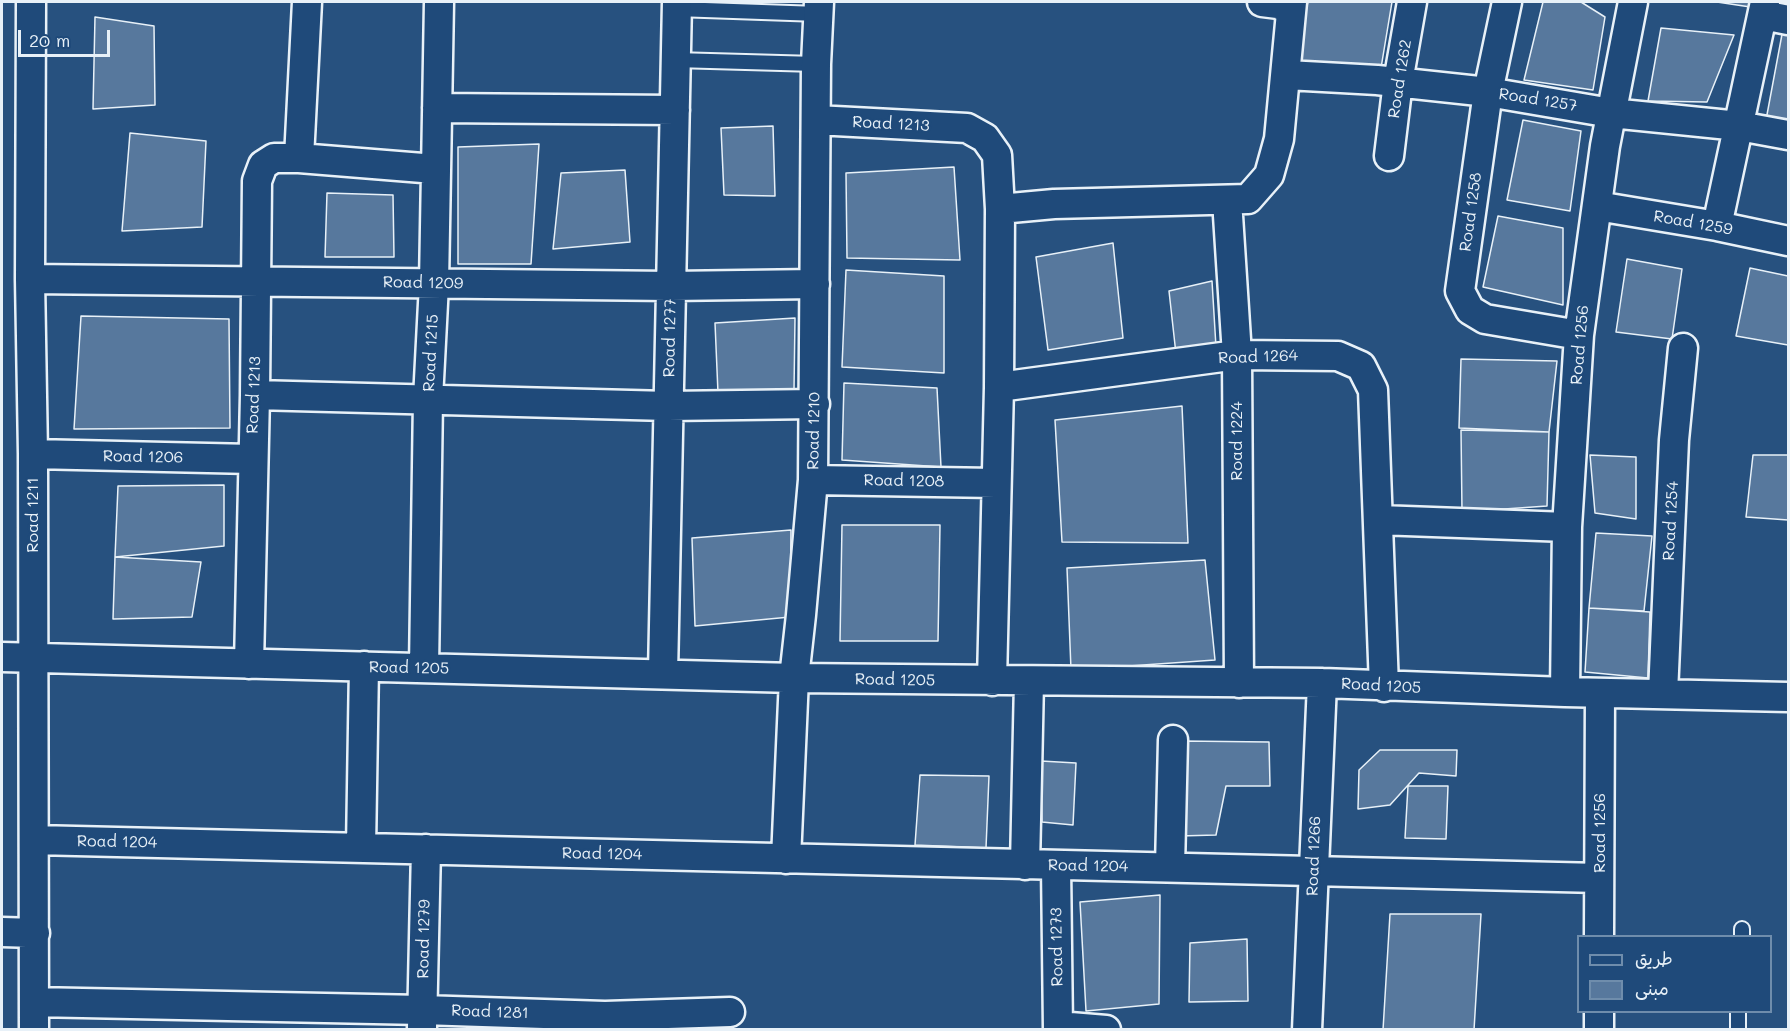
<!DOCTYPE html>
<meta charset="utf-8">
<style>
body{margin:0}
#map{position:relative;width:1790px;height:1031px;overflow:hidden;background:#27517f;font-family:Mali,"Playpen Sans Arabic",sans-serif}
canvas{display:block}
.frame{position:absolute;inset:0;border:3px solid #e8f1f8;pointer-events:none}
.legend{position:absolute;left:1577px;top:935px;width:195px;height:78px;box-sizing:border-box;background:#1f4a7a;border:2px solid #6f8dac;margin:0;padding:8px 10px;list-style:none;font-size:18px;color:#e8f1f8}
.legend li{display:flex;align-items:center;gap:12px;height:30px}
.legend b{width:30px;border:2px solid #6f8dac}
.scale{position:absolute;left:18px;top:30px;width:92px;height:27px;box-sizing:border-box;border:3px solid #e8f1f8;border-top:0;padding-left:8px;font-size:18px;line-height:21px;white-space:nowrap;color:#e8f1f8;-webkit-text-stroke:4px #1f4a7a;paint-order:stroke}
</style>
<div id="map">
<canvas width="1790" height="1031"></canvas>
<div class="frame"></div>
<ul class="legend">
<li><b style="height:8px;background:#1f4a7a"></b>طريق</li>
<li><b style="height:16px;background:#57789d"></b>مبنى</li>
</ul>
<div class="scale">20 m</div>
</div>
<script>
const c = document.querySelector('canvas').getContext('2d');
c.lineJoin = 'round';
function fill(path, color) {
  c.fillStyle = color;
  c.fill(path, 'evenodd');
}
function strokePath(path, color, width, dash) {
  c.strokeStyle = color;
  c.lineWidth = width;
  c.lineCap = dash ? 'butt' : 'round';
  c.setLineDash(dash || []);
  c.stroke(path);
}
function write(font, color, halo, rows, align = 'center') {
  c.font = font + ' Mali,sans-serif';
  c.lineWidth = 4.5;
  c.setLineDash([]);
  c.textBaseline = 'middle';
  c.strokeStyle = halo;
  c.fillStyle = color;
  for (const [text, x, y, turn = 0] of rows) {
    c.save();
    c.translate(x, y);
    c.rotate((+turn || 0) * Math.PI / 180);
    c.textAlign = isNaN(turn) ? turn : align;
    if (halo) c.strokeText(text, 0, 0);
    c.fillText(text, 0, 0);
    c.restore();
  }
}
const building = new Path2D(`
 M1308,2H1392L1380,74L1290,69Z
 M1543,2H1581L1605,17L1593,90L1524,80Z
 M1717,2H1757V8Z
 M95,17L154,26L155,105L93,109Z
 M1661,28L1734,35L1707,102L1648,101Z
 M1783,29L1788,31V124L1766,120Z
 M1523,120L1581,131L1570,211L1507,200Z
 M773,126L775,196L724,195L721,128Z
 M130,133L206,141L202,227L122,231Z
 M539,144L531,264H458V147Z
 M954,167L960,260L847,258L846,173Z
 M625,170L630,242L553,249L561,173Z
 M327,193L393,195L394,257H325Z
 M1498,216L1563,228V305L1483,287Z
 M1113,243L1123,338L1048,350L1036,257Z
 M1627,259L1682,269L1672,339L1616,332Z
 M1750,268L1788,276V345L1736,336Z
 M846,270L944,276V373L842,367Z
 M1212,281L1216,347L1176,354L1169,291Z
 M81,316L229,319L230,428L74,429Z
 M795,318L794,390L718,393L715,323Z
 M1461,359L1557,361L1549,432L1459,428Z
 M844,383L937,388L941,467L842,460Z
 M1182,406L1188,543L1062,542L1055,420Z
 M1461,430L1549,432L1547,506L1462,512Z
 M1590,455L1636,457V519L1595,513Z
 M1753,455H1788V520L1746,517Z
 M224,485V546L115,557L118,486Z
 M842,525H940L938,641H840Z
 M791,530L790,617L695,626L692,538Z
 M1596,533L1652,536L1644,611L1589,608Z
 M115,557L201,562L192,617L113,619Z
 M1205,560L1215,660L1071,670L1067,568Z
 M1589,608L1650,612L1648,678L1585,672Z
 M1182,741L1269,742L1270,786H1226L1216,835L1179,836Z
 M1380,750H1457L1456,776L1419,773L1390,805L1358,809L1359,770Z
 M1041,761L1076,763L1073,825L1042,822Z
 M920,775L989,776L986,848L915,845Z
 M1408,786H1448L1446,839L1405,838Z
 M1160,895L1159,1004L1086,1011L1080,902Z
 M1390,914H1481L1474,1030H1383Z
 M1247,939L1248,1001L1189,1002L1190,943Z`);
fill(building, '#57789d');
strokePath(building, '#e8f1f8', 1.5);
const service = new Path2D(`
 M676,9L819,14
 M675,60L816,64
 M1742,936V929
 M1738,1012V1030`);
const minor = new Path2D(`
 M31,2L30,279L33,454L34,1030
 M1262,2L1278,4L1291,10
 M1507,2L1488,92L1460,291L1470,310L1485,319L1579,335
 M1763,15L1788,20
 M1287,75L1377,80L1488,92L1611,113L1739,126L1788,135
 M437,108L675,110
 M816,120L967,128L985,138L997,155L1000,209L999,387L992,681
 M1389,156L1398,82L1412,2
 M299,158L307,2
 M1227,200L1237,355L1239,683
 M1597,206L1717,226L1788,241
 M1000,209L1054,204L1248,199L1269,175L1279,139L1292,2
 M1717,226L1765,2
 M30,279L671,286L815,284
 M999,387L1237,355L1338,356L1361,366L1373,390L1384,687
 M255,395L668,406L815,404
 M33,454L252,459
 M813,480L995,483
 M1379,520L1567,527
 M2,657L794,678L1322,683L1565,692L1788,697
 M249,664L255,395L257,181L263,165L274,158H299L435,169
 M424,668L428,399L434,284L439,2
 M663,674L677,2
 M1565,692L1567,527L1579,335L1605,146L1633,2
 M1663,694L1674,440L1683,348
 M35,840L1599,878
 M361,848L364,666
 M786,859L794,678L801,615L813,480L816,64L819,2
 M1025,865L1029,681
 M1056,865L1058,1030
 M1170,867L1173,740
 M2,932L35,933
 M1599,936L1600,693
 M34,1002L422,1010L605,1016L730,1012
 M1058,1026L1106,1030
 M422,1027L426,849
 M1307,1030L1322,683
 M1599,1030V1012`);
strokePath(service, '#e8f1f8', 18);
strokePath(minor, '#e8f1f8', 33);
strokePath(service, '#1f4a7a', 14);
strokePath(minor, '#1f4a7a', 28);
write('16px', '#e8f1f8', '#1f4a7a', [
 ["Road 1262",1400,79,-81],
 ["Road 1257",1538,100,9],
 ["Road 1213",891,124,3],
 ["Road 1258",1471,212,-82],
 ["Road 1259",1693,223,10],
 ["Road 1209",423,283,1],
 ["Road 1277",670,338,-89],
 ["Road 1256",1580,345,-85],
 ["Road 1215",431,353,-87],
 ["Road 1264",1258,357,-2],
 ["Road 1213",254,395,-88],
 ["Road 1210",814,431,-89],
 ["Road 1224",1237,441,-90],
 ["Road 1206",143,457,1],
 ["Road 1208",904,481,1],
 ["Road 1211",33,515,-90],
 ["Road 1254",1671,521,-87],
 ["Road 1205",409,668,1],
 ["Road 1205",895,680,1],
 ["Road 1205",1381,686,3],
 ["Road 1256",1600,833,-90],
 ["Road 1204",117,842,1],
 ["Road 1204",602,854,1],
 ["Road 1266",1314,856,-88],
 ["Road 1204",1088,866,1],
 ["Road 1279",424,939,-89],
 ["Road 1273",1057,947,-91],
 ["Road 1281",490,1012,2]
]);
</script>
